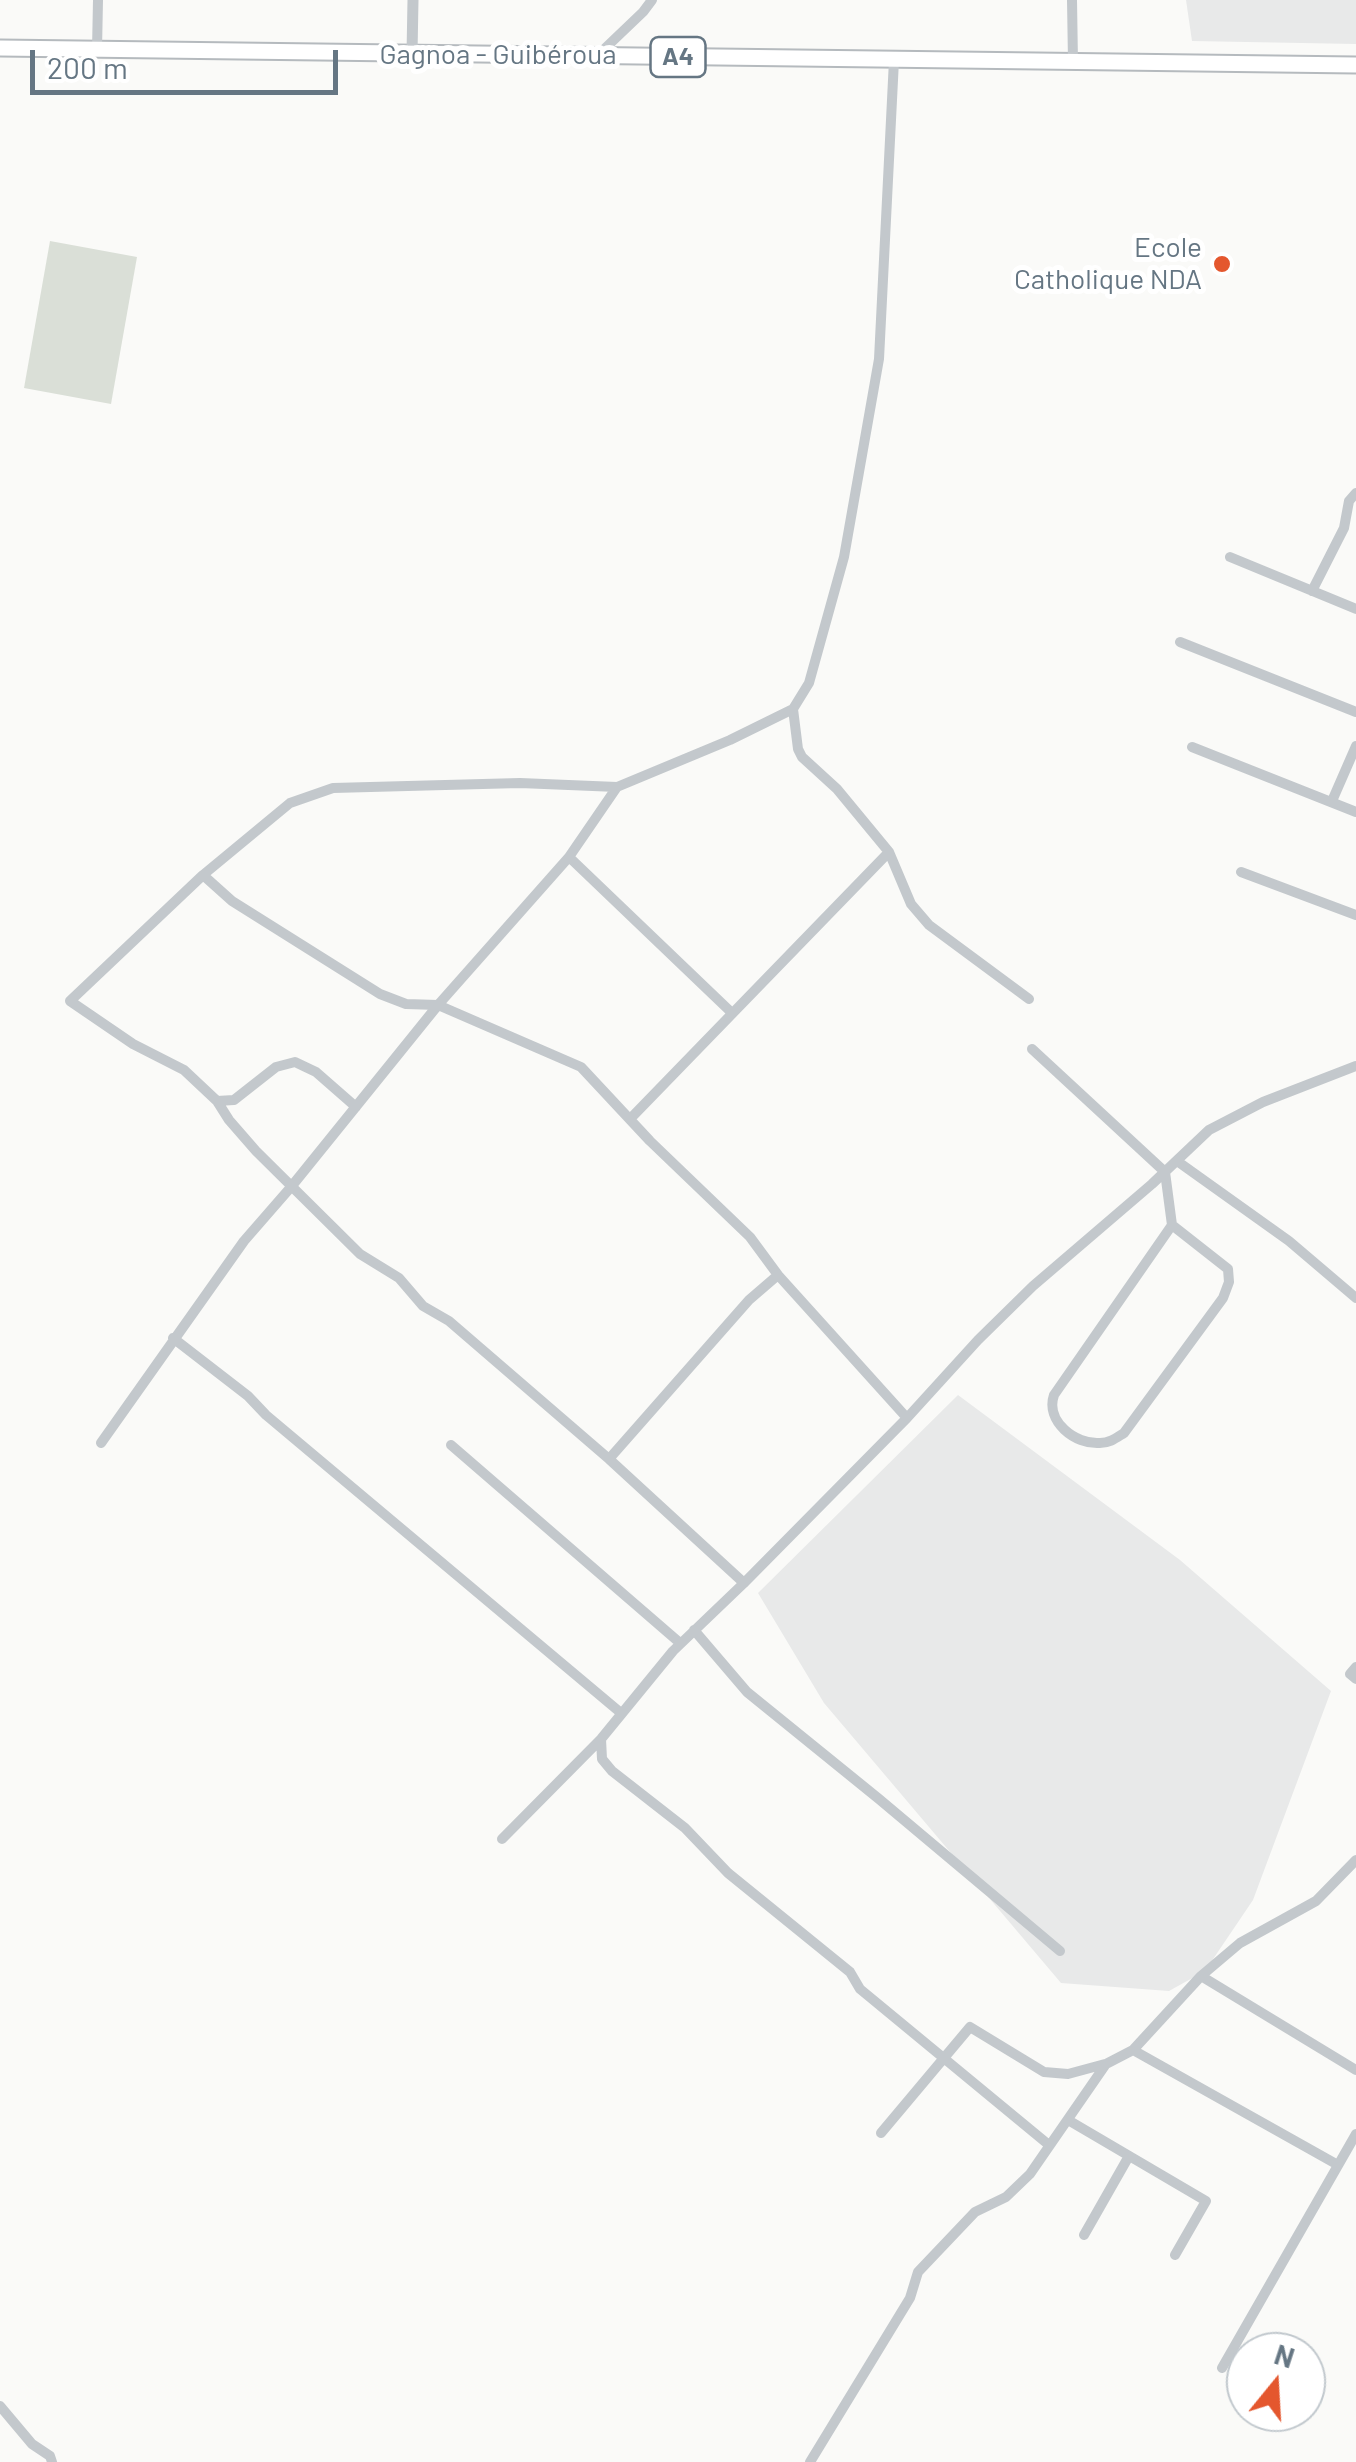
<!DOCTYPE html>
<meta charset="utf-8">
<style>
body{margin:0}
#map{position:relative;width:1356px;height:2462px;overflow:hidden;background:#fafaf8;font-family:Barlow,sans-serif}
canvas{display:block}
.north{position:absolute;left:1226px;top:2332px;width:100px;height:100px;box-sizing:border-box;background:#fff;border:2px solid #c1c8cd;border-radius:50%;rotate:18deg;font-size:28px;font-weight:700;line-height:40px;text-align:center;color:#657683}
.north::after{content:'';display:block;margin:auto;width:35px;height:45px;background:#e4572e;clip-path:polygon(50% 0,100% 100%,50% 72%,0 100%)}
.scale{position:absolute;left:30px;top:50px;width:308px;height:45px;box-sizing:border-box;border:5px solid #657683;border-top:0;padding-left:12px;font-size:30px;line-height:35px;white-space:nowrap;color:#657683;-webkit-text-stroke:8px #fff;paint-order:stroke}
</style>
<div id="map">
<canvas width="1356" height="2462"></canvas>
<div class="north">N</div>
<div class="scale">200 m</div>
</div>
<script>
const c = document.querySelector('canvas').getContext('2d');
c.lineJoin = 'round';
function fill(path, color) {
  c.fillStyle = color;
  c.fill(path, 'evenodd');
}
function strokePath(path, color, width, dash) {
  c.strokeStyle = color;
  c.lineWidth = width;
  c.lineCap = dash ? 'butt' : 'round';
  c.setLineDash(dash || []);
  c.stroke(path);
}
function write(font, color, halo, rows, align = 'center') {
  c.font = font + ' Barlow,sans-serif';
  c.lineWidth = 10;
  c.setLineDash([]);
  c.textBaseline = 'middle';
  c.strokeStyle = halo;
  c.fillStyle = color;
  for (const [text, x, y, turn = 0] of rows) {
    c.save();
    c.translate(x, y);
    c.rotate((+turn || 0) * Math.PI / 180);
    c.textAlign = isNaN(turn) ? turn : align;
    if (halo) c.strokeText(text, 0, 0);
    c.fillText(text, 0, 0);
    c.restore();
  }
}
fill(new Path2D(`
 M1186,0H1356V44L1192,41Z
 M958,1395L1180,1560L1331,1691L1253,1900L1205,1971L1169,1991L1061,1983L824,1703L758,1593Z`), '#e8e9e9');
fill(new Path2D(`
 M50,241L137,257L111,404L24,388Z`), '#dadfd7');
const primary = new Path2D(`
 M0,48L1356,65`);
strokePath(primary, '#b5babe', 19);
strokePath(new Path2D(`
 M1072,0L1073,62
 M97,50L98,0
 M598,55L643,12L652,0
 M1230,557L1356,609
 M1312,591L1344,528L1349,501L1356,493
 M1180,642L1356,712
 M793,709L798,749L802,757L837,789L889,852L911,904L929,925L1029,999
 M1192,747L1356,812
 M617,787L520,783L333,788L290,803L203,875L70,1001L133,1044L184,1070L217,1101L229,1120L256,1151L360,1254L399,1278L423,1306L449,1321L609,1459L744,1583
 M1332,801L1356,746
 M569,857L732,1013
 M1241,872L1356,915
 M203,875L232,901L380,994L406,1004L438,1005L581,1067L650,1141L750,1237L778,1275L907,1418
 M1032,1049L1165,1172L1172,1225L1054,1395C1045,1421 1075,1445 1100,1443C1110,1443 1116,1438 1124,1433L1223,1298L1229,1282L1228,1269L1172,1225
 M217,1101L234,1100L276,1067L295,1062L316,1072L356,1107
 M630,1119L889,852
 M1177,1161L1289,1241L1356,1298
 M173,1338L248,1396L266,1415L621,1713
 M101,1443L244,1241L291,1187L438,1005L569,857L617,787L730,740L793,709L809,683L844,557L879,359L894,60
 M451,1445L680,1643
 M609,1459L749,1300L778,1275
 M694,1630L747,1692L879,1799L1060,1951
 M1356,1667L1350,1674L1356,1679
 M601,1739L602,1759L612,1771L685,1828L728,1873L850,1972L860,1989L1049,2145
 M502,1839L601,1739L673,1651L744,1583L907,1418L978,1340L1033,1286L1152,1184L1209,1130L1263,1102L1356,1066
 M1201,1976L1356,2070
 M1133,2050L1338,2165
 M1068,2120L1206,2201L1175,2255
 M881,2133L970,2027L1044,2072L1068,2074L1105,2064
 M1084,2235L1129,2156
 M1222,2368L1356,2134
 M0,2406L32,2444L50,2456L52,2462
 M810,2462L910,2298L918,2272L975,2212L1006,2197L1030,2174L1106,2064L1133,2050L1201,1976L1240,1943L1316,1901L1356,1860`), '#c3c8cc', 10);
strokePath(new Path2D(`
 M412,54L413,0`), '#c3c8cc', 11);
strokePath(primary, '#fff', 15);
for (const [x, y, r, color] of [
 [1222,264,10,"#e4572e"]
]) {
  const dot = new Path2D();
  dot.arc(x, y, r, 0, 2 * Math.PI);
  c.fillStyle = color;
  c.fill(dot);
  strokePath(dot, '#fff', 4);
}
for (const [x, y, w] of [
 [678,57,55]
]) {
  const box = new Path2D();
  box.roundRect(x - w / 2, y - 20, w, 40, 8);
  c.fillStyle = '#fff';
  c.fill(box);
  strokePath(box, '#657683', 2.5);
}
write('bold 25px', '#657683', null, [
 ["A4",678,57]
]);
write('28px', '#657683', '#fff', [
 ["Gagnoa - Guibéroua",498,55]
]);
write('28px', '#657683', '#fff', [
 ["Ecole",1202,248],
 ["Catholique NDA",1202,280]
], 'right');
</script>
